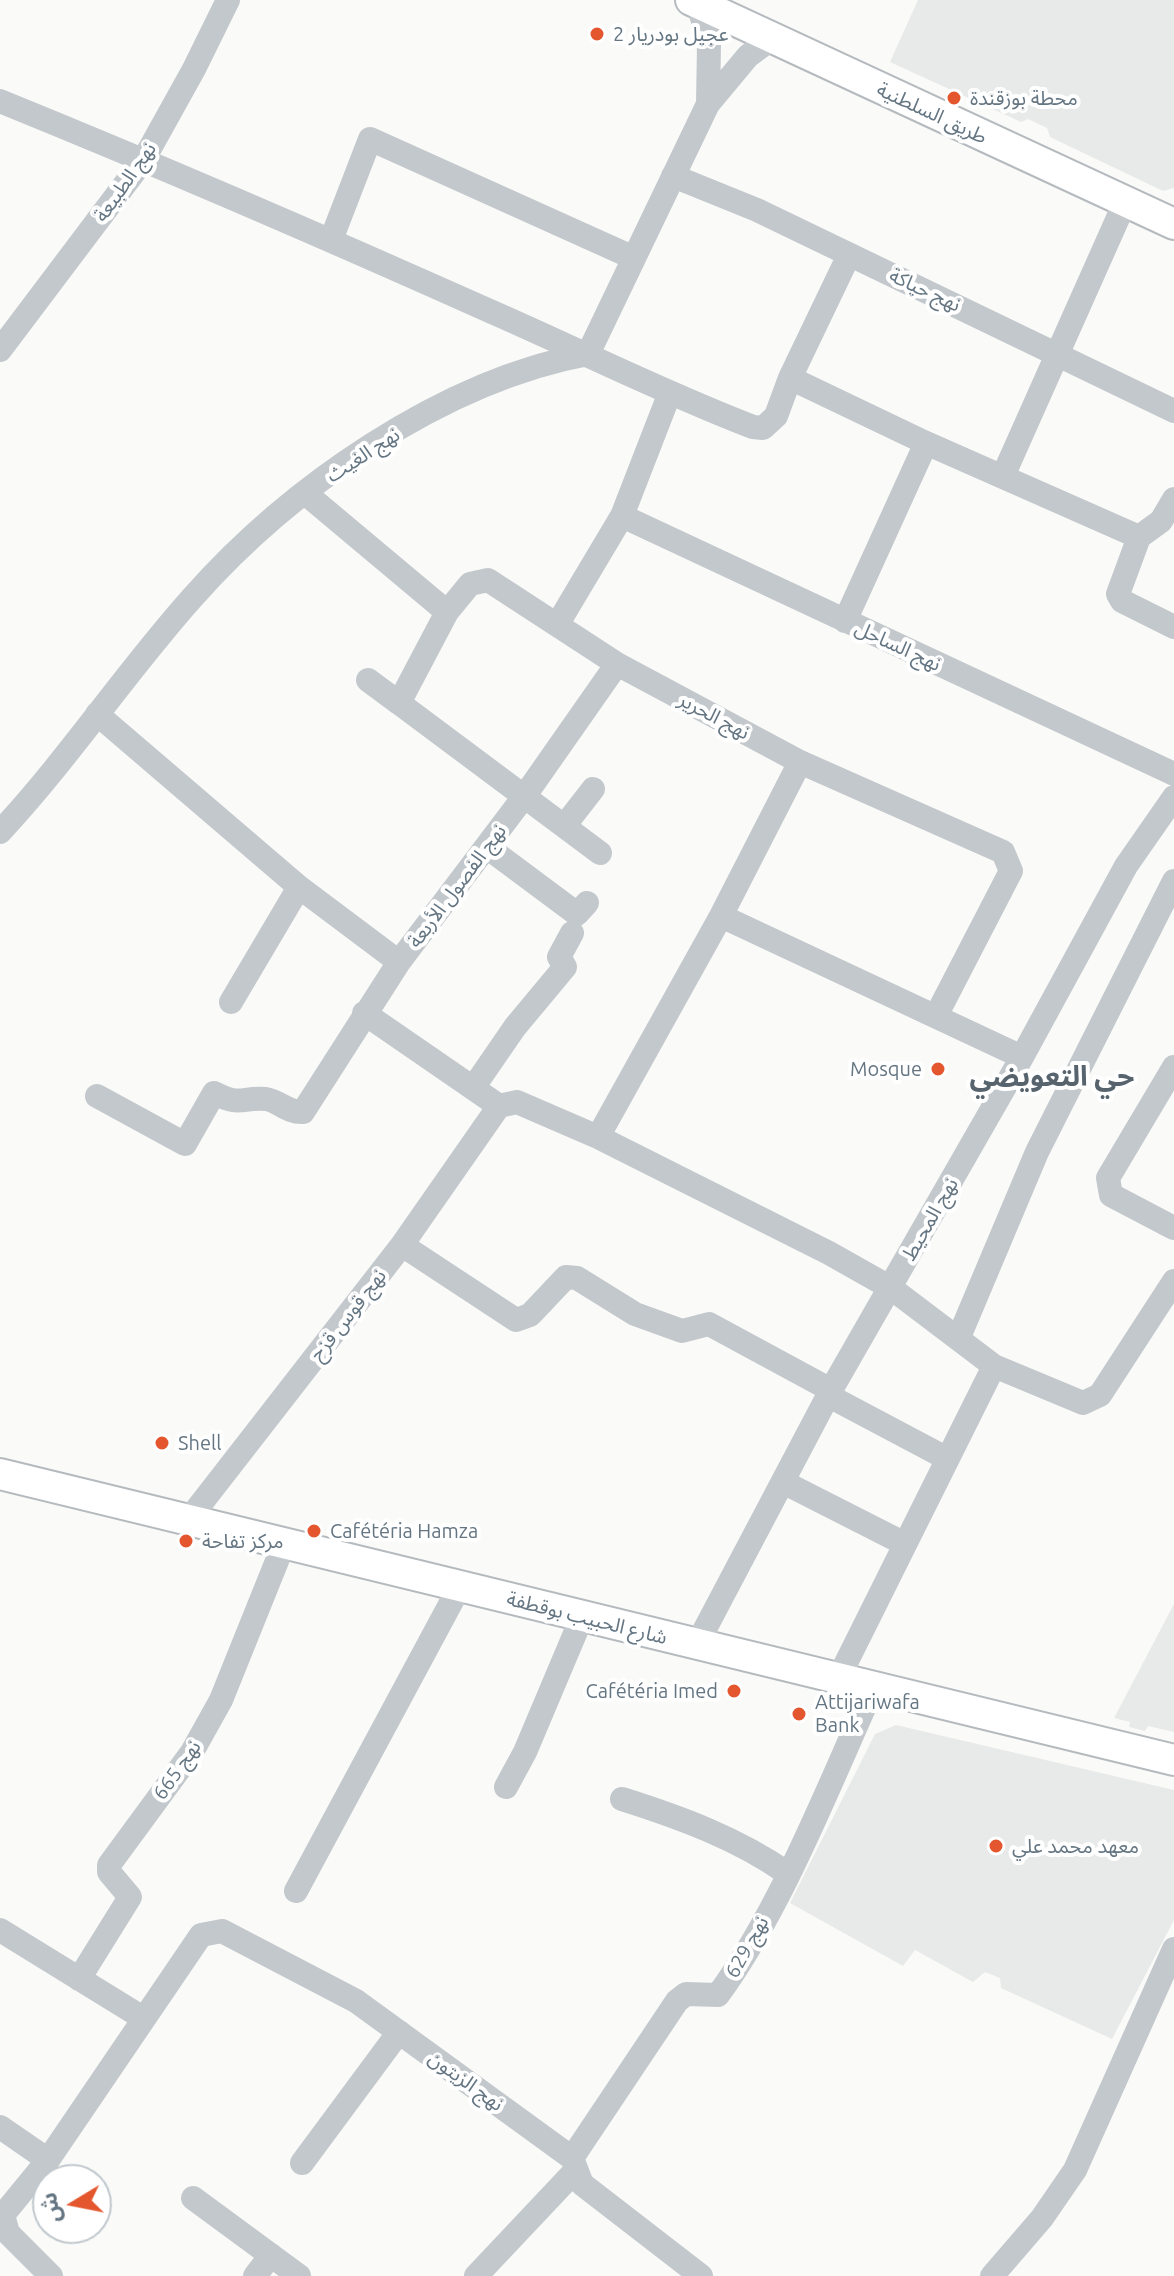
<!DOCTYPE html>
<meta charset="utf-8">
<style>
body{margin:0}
#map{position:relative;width:1174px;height:2276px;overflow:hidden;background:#fafaf8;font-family:Ubuntu,"Noto Sans Arabic",sans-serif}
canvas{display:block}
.north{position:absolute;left:32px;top:2164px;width:80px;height:80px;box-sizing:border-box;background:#fff;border:2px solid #c1c8cd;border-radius:50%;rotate:260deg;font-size:22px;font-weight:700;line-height:32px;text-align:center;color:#657683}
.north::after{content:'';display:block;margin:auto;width:28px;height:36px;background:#e4572e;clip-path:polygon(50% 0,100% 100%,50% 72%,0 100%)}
</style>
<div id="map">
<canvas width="1174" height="2276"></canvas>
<div class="north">ش</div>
</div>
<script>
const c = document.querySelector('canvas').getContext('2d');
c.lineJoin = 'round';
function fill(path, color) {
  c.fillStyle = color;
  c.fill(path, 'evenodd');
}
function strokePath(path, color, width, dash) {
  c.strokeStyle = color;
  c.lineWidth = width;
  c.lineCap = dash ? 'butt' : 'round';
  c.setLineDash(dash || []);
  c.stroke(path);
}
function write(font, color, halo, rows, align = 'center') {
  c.font = font + ' Ubuntu,"Noto Sans Arabic",sans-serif';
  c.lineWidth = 8;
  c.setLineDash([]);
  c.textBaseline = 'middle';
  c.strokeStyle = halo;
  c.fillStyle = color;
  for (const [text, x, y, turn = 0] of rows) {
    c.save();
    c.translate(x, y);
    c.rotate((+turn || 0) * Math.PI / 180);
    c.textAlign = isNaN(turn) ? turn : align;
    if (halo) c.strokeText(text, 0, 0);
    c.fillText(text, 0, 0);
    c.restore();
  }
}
fill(new Path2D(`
 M918,0H1174V188L1163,191L1050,137L1047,128L1028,119L1021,122L890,62Z
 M1174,1604V1732L1148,1726L1145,1731L1129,1727L1130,1722L1114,1718Z
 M896,1725L1174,1790V1920L1112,2039L1001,1988L1000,1978L985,1972L973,1982L915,1950L903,1966L790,1903L875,1734Z`), '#e8e9e9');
const major = new Path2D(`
 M691,0L1174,224
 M0,1474L1174,1760`);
strokePath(major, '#b5babe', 34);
strokePath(new Path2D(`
 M698,3L709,44L708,104
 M0,101C165,168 329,239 492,312C579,350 664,393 753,427L763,428L776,416L790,378L849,255
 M673,176L757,210L1174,411
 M331,240L370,139L634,258
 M0,350L144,159L194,69L228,0
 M790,378L926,443L1139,537
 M1003,476L1126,200
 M305,493L447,612L470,584L488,580L617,664L800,762L1003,852L1011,871L936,1016
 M1174,499L1161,521L1139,537L1118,594L1122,601L1174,627
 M622,516L1174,774
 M447,612L399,703L600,853
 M845,621L926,443
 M557,625L622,516L669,395
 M368,680L399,703
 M97,714L299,887L399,962
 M565,825L593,789
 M0,832C69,758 125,673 192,598C289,488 442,381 588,354L708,104L748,56L771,39
 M487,847L577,914L587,903
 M721,916L1022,1057
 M231,1002L299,887
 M364,1013L499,1106L517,1102L598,1137L829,1253L891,1288L994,1366L1083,1403L1100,1395L1174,1281
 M1174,1067L1108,1178L1111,1195L1174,1228
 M473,1088L515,1027L565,967L559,957L572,933
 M97,1096L185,1144L214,1093C242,1107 240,1097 266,1099C279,1101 288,1113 303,1112L399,962L526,794L617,664
 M598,1137L721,916L800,762
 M402,1245L516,1320L530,1315L566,1277L577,1278L635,1314L682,1331L709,1324L831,1390
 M959,1337L1037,1152L1174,881
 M829,1396L946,1458
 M783,1482L905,1544
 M189,1519L402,1245L499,1106
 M696,1646L831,1390L1022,1057L1126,866L1174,797
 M838,1679L994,1366
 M506,1787L525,1752L582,1617
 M622,1799C682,1818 736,1838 787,1873
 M296,1891L460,1586
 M0,1930L143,2018
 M79,1979L130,1897L109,1872V1865L192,1752L221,1700L285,1541
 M0,2127L48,2160
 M572,2158L677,2001L686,1994L718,1995C782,1907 828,1787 873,1688
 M302,2163L399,2032
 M193,2198L299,2276
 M51,2276L8,2233L3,2215L48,2160L201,1935L222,1931L356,2001L572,2158L582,2184L701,2276
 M255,2276L271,2255
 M476,2276L576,2170
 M992,2276L1042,2218L1075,2170L1174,1949`), '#c3c8cc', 24);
strokePath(major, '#fff', 30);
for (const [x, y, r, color] of [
 [597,34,8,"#e4572e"],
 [954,98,8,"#e4572e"],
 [938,1069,8,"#e4572e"],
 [162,1443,8,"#e4572e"],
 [314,1531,8,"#e4572e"],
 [186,1541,8,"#e4572e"],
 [734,1691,8,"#e4572e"],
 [799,1714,8,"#e4572e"],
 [996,1846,8,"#e4572e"]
]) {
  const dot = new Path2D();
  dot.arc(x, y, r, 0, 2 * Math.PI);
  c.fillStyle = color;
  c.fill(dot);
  strokePath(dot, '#fff', 3);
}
write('20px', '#657683', '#fff', [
 ["عجيل بودريار 2",613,34],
 ["محطة بوزقندة",970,98],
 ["Mosque",922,1069,"right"],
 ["Shell",178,1443],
 ["Cafétéria Hamza",330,1531],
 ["مركز تفاحة",202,1541],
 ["Cafétéria Imed",718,1691,"right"],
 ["Attijariwafa",815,1702],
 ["Bank",815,1725],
 ["معهد محمد علي",1012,1846]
], 'left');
write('20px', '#657683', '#fff', [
 ["طريق السلطنية",932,113,25],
 ["نهج الطبيعة",125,182,-55],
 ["نهج حياكة",925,290,25],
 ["نهج الغيث",363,455,-33],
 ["نهج الساحل",898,646,25],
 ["نهج الحرير",714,716,28],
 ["نهج الفصول الأربعة",457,886,-53],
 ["نهج المحيط",930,1219,-60],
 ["نهج قوس قزح",348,1315,-52],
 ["شارع الحبيب بوقطفة",587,1618,14],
 ["نهج 665",177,1770,-55],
 ["نهج 629",747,1947,-61],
 ["نهج الزيتون",466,2081,36]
]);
write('bold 28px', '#57646e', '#fff', [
 ["حي التعويضي",1052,1077]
]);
</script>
